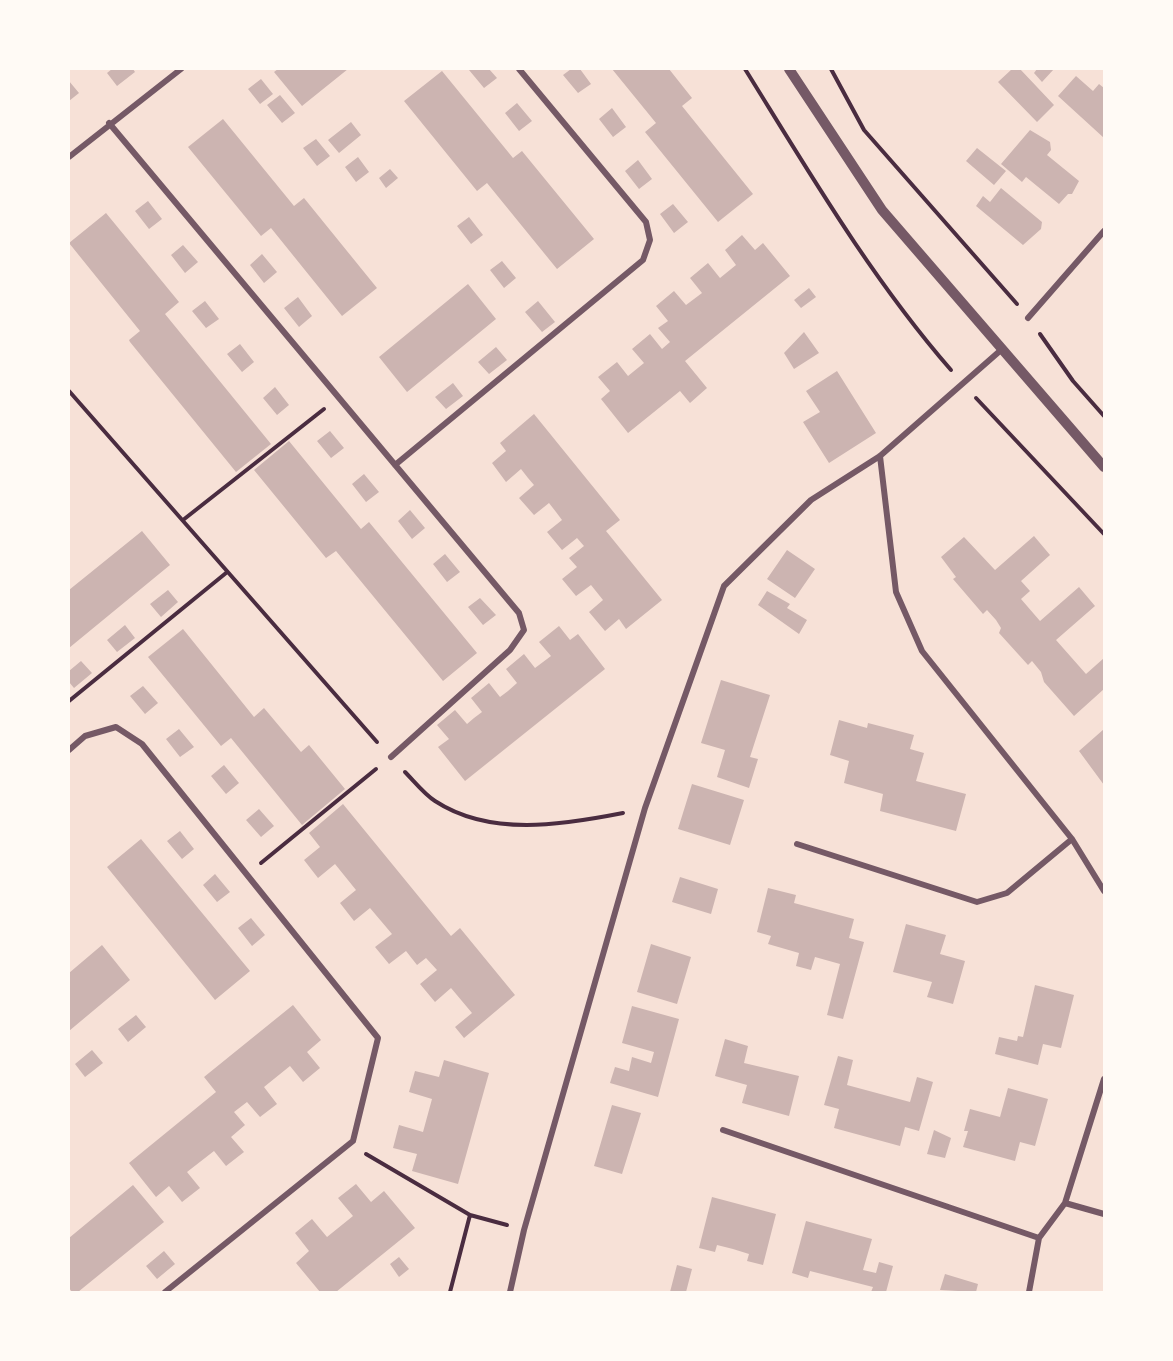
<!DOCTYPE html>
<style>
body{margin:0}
#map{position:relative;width:1173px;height:1361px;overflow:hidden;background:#f7e1d7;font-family:"Archivo Narrow",sans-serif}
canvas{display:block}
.frame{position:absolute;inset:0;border:70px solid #fffaf5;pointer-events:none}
</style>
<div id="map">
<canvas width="1173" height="1361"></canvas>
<div class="frame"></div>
</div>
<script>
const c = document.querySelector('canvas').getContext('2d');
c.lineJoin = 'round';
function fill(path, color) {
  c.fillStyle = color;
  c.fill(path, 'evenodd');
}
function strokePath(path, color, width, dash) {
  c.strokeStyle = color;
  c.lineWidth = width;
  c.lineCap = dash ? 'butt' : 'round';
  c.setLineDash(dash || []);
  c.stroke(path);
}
fill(new Path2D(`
 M112,69H133L135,72L117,86L107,73Z
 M278,69H348L302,106L274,72Z
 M471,69H489L497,78L484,88L469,70Z
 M571,69H580L591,84L578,93L563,75Z
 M612,69H669L692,98L682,106L753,194L718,222L645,132L656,123Z
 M1012,69H1020L1054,105L1037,122L998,82Z
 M1037,69H1054L1042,82L1034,73Z
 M442,71L513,158L522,151L594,239L557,269L487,183L477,191L404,101Z
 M1076,76L1093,91L1099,84L1104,88V138L1058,96Z
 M261,79L273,94L260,104L248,89Z
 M69,81L79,93L69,101Z
 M280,95L295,113L282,123L267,105Z
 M517,103L532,121L519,131L505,113Z
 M612,108L626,127L613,137L599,119Z
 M223,119L294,206L304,198L377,288L342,316L271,228L261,236L188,147Z
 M351,122L361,135L339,153L328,140Z
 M1030,130L1050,142L1051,150L1047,155L1079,181L1072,194H1068L1059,204L1026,177L1022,182L1001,164Z
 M316,139L330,156L317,166L303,148Z
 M977,148L1006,171L994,185L966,161Z
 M358,157L369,172L356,182L345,167Z
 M638,160L652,179L639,189L625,171Z
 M390,169L398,178L386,188L379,178Z
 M1001,188L1042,222L1041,229L1023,245L976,206L983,196L990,202Z
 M148,201L162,219L149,229L135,211Z
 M673,204L688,222L674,233L660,214Z
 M106,213L179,302L165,314L271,444L236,472L130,342L129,340L140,331L69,243Z
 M469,217L483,235L471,244L457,226Z
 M742,235L755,250L763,243L790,276L685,361L707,388L690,403L680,391L628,433L601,399L610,391L598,377L617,362L628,376L644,363L632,349L650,334L662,349L670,342L658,328L668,321L656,306L674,291L686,305L702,293L690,278L708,263L720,278L736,265L725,250Z
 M183,245L198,262L185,273L171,255Z
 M262,254L277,272L264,283L250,265Z
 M502,261L516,278L504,288L490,270Z
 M468,284L496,319L407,392L379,357Z
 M809,288L816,297L801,308L794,300Z
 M298,297L312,316L299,327L284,308Z
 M205,301L219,319L206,328L192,311Z
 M538,301L555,322L542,332L525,312Z
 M804,332L819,353L794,369L784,353Z
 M240,344L254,362L242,372L227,354Z
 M496,347L507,360L489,374L478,362Z
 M837,371L876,433L829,463L803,422L820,412L806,391Z
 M453,383L463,396L446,409L435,397Z
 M275,387L289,405L277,415L263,398Z
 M534,414L620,520L606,531L662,600L626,629L619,619L605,631L589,612L603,600L591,585L576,596L562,579L577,567L569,558L584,546L577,538L562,550L547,532L562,520L556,512L549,503L534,515L519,498L534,485L528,478L521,469L506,482L492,463L506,451L500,443Z
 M330,431L344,448L331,458L317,441Z
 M289,441L361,529L369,522L477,653L443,681L336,551L326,558L254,470Z
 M364,474L379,492L366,502L352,484Z
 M410,510L425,528L412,539L398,521Z
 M142,531L170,565L69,648V590Z
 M1034,536L1050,555L1021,581L1030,591L1021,599L1040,621L1079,587L1095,606L1056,640L1086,674L1104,658V689L1074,716L1044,682L1041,672L1032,661L1028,665L999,633L1001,628L996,620L987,610L983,614L953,579L956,577L941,557L964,537L995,570Z
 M787,550L815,569L795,598L767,579Z
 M445,554L460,572L447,582L433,564Z
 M168,590L178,602L161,617L150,604Z
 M767,591L790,604L787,608L807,620L799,634L758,605Z
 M480,598L496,615L483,625L468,607Z
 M125,625L135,638L117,652L107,640Z
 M559,626L570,640L578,634L605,669L465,781L438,747L449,739L437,725L455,710L467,724L474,718L482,712L471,698L489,683L500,697L508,691L517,683L506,669L524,654L535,668L551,656L539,642Z
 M183,629L254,717L264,708L301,752L309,745L345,789L302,825L231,738L221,746L148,657Z
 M81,661L92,673L74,688L69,682V671Z
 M721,680L770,695L750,757L758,759L749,788L717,777L725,750L701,743Z
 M143,686L158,703L145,714L130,696Z
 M839,720L867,728L868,723L914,735L910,749L924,753L916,781L966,794L956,831L880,811L883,794L844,783L849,761L830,755Z
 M179,729L194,747L180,757L166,739Z
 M1104,729V785L1079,751Z
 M224,765L239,783L226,794L211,776Z
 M692,784L744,800L730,845L678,829Z
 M343,804L451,936L460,928L515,995L464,1038L455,1027L472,1013L451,988L435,1002L420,984L437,970L426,958L417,965L406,951L389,964L375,947L392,934L370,908L354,921L340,903L356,890L335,864L318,878L304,860L320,847L309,833Z
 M259,809L274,826L261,837L246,820Z
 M180,831L194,849L182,859L167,841Z
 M141,839L250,971L215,1000L107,867Z
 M215,874L230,892L217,902L203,885Z
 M680,877L718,889L711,914L672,902Z
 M768,888L796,895L794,903L854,919L849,938L864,942L843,1019L827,1015L840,964L815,957L811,970L796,966L799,953L768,944L771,936L757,932Z
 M251,918L265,935L252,946L238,928Z
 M906,924L946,935L940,954L965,961L953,1004L927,997L932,982L893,972Z
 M651,944L691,957L677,1004L637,992Z
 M102,945L130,980L69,1031V973Z
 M1035,985L1074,995L1061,1048L1043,1044L1038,1065L995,1054L999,1037L1017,1041L1018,1036L1023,1037Z
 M293,1005L321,1040L307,1052L320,1068L303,1082L290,1066L264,1087L277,1104L260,1117L247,1102L234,1112L245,1125L231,1137L244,1152L226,1166L214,1151L187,1172L200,1188L182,1202L169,1186L156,1197L129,1163L216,1092L204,1077Z
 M632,1006L679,1019L658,1097L610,1083L615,1067L629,1071L632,1057L651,1063L654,1052L622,1043Z
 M136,1015L146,1027L128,1042L118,1029Z
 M725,1039L748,1046L744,1063L799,1076L789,1116L742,1103L747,1085L715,1076Z
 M92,1050L103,1063L85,1077L75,1064Z
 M838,1056L853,1060L847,1085L910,1102L917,1077L933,1082L919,1131L905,1127L900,1146L834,1128L839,1109L824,1105Z
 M444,1060L489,1073L458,1184L412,1171L417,1154L393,1148L399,1125L423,1132L432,1099L409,1092L415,1071L439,1077Z
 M1008,1088L1048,1099L1035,1146L1020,1142L1015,1161L963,1147L968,1131H964L970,1109L1000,1117Z
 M612,1105L641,1113L622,1174L594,1166Z
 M934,1130L951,1138L945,1158L927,1154Z
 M356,1184L371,1202L384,1191L415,1228L336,1292H320L296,1263L309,1251L295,1233L312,1219L327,1237L353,1216L338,1198Z
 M133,1185L164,1222L78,1292H72L69,1288V1238Z
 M712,1197L776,1214L763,1265L747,1261L749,1254L733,1249L717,1245L715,1252L699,1248Z
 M806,1221L872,1239L863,1270L876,1273L879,1262L893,1266L886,1292H871L873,1287L810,1271L808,1278L792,1273Z
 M164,1251L175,1264L157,1279L146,1266Z
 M399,1257L409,1269L399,1277L390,1264Z
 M677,1265L692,1269L686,1292H670Z
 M945,1274L978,1284L976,1292L940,1290Z`), '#ccb4b1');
strokePath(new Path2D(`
 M745,69C809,172 871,278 951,370
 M831,69L864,130L1017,304
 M1040,334L1073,381L1104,416
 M69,391L377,742
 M976,398L1104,534
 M183,520L324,409
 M69,701L226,573
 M405,772C414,781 424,794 435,801C490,837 562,825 623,813
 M261,863L376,769
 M366,1154L470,1215L450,1292
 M470,1215L507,1225`), '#4a2c40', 4);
strokePath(new Path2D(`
 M109,123L519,613L524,630L510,650L391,757
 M69,157L181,69
 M1028,318L1104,231
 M880,456L896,592L922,651L1072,839L1104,891
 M395,465L643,260L650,240L646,222L519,69
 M69,750L85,736L116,727L142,744L378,1038L353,1141L165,1292
 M797,844L977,902L1007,893L1072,839
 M723,1130L1039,1238
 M1065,1203L1104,1214
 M510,1292L524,1230L645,808L724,586L811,500L880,456L1001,350
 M1029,1292L1039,1238L1065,1203L1104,1079`), '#755966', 6);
strokePath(new Path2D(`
 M789,69L882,210L1104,467`), '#755966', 10);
</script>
